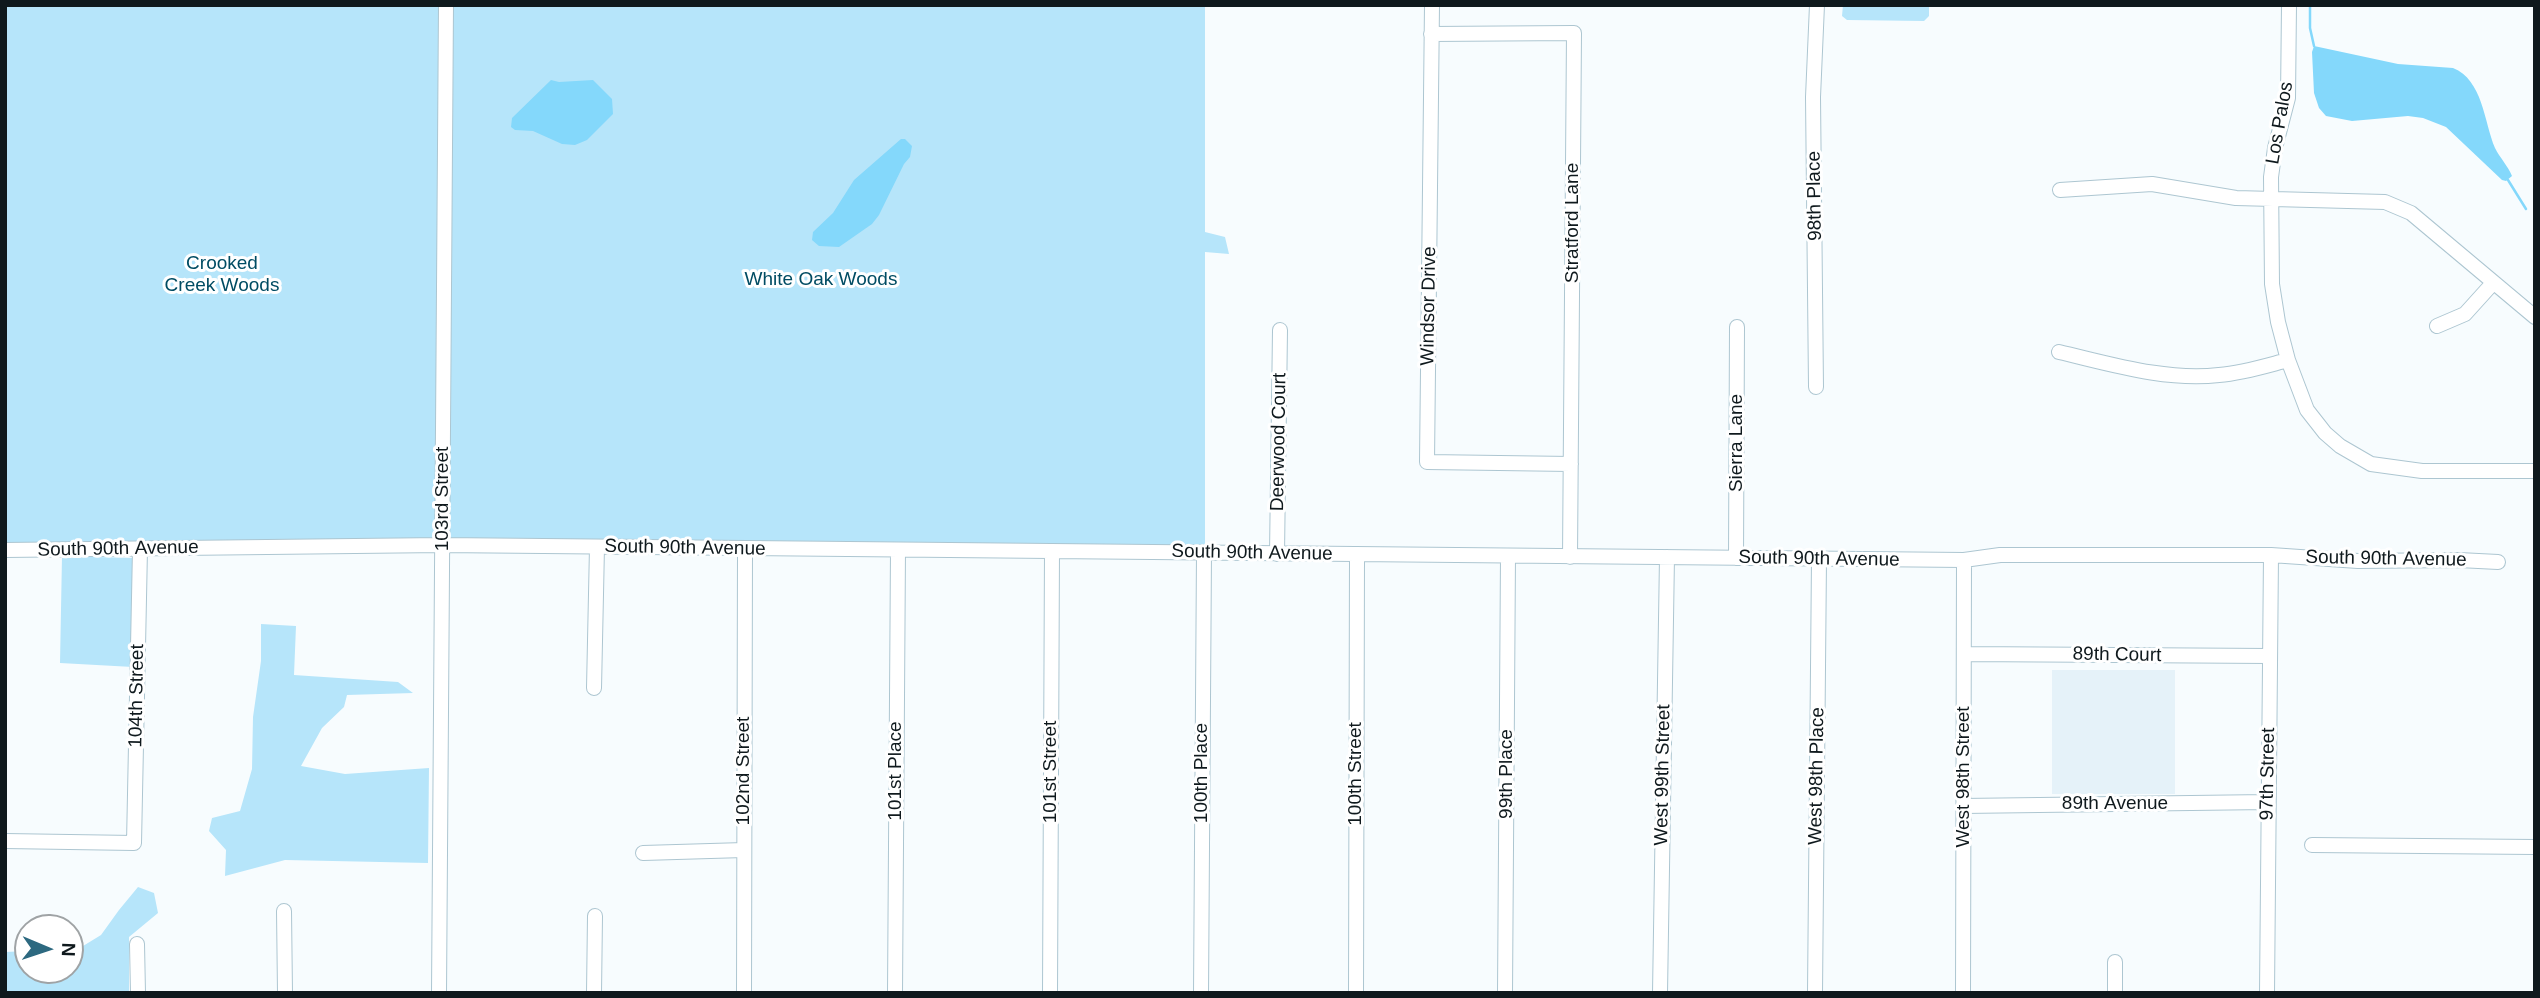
<!DOCTYPE html>
<style>
body{margin:0}
#map{position:relative;width:2540px;height:998px;overflow:hidden;background:#f7fcfe;font-family:Arial,sans-serif}
canvas{display:block}
.frame{position:absolute;inset:0;border:7px solid #0f191d;pointer-events:none}
.north{position:absolute;left:14px;top:914px;width:70px;height:70px;box-sizing:border-box;background:#fff;border:2px solid #9fa3a5;border-radius:50%;rotate:92deg;font-size:19px;font-weight:700;line-height:28px;text-align:center;color:#0f191d}
.north::after{content:'';display:block;margin:auto;width:24px;height:32px;background:#2d6980;clip-path:polygon(50% 0,100% 100%,50% 72%,0 100%)}
</style>
<div id="map">
<canvas width="2540" height="998"></canvas>
<div class="frame"></div>
<div class="north">N</div>
</div>
<script>
const c = document.querySelector('canvas').getContext('2d');
c.lineJoin = 'round';
function fill(path, color) {
  c.fillStyle = color;
  c.fill(path, 'evenodd');
}
function strokePath(path, color, width, dash) {
  c.strokeStyle = color;
  c.lineWidth = width;
  c.lineCap = dash ? 'butt' : 'round';
  c.setLineDash(dash || []);
  c.stroke(path);
}
function write(font, color, halo, rows, align = 'center') {
  c.font = font + ' Arial,sans-serif';
  c.lineWidth = 6;
  c.setLineDash([]);
  c.textBaseline = 'middle';
  c.strokeStyle = halo;
  c.fillStyle = color;
  for (const [text, x, y, turn = 0] of rows) {
    c.save();
    c.translate(x, y);
    c.rotate((+turn || 0) * Math.PI / 180);
    c.textAlign = isNaN(turn) ? turn : align;
    if (halo) c.strokeText(text, 0, 0);
    c.fillText(text, 0, 0);
    c.restore();
  }
}
fill(new Path2D(`
 M2052,670H2175V794H2052Z`), '#e5f2f9');
fill(new Path2D(`
 M5,5H1205V232L1225,237L1229,254L1205,252V546L965,554L439,553L5,545Z
 M1843,5H1929V16L1924,21L1847,20L1842,16Z
 M62,556L133,558V667L60,663Z
 M261,624L296,626L294,675L398,682L413,693L347,695L344,707L322,728L301,766L345,774L429,768L428,863L285,860L225,876L226,850L209,831L212,818L240,811L252,769L253,717L261,661Z
 M138,887L154,893L158,913L129,937V993H5V952L28,951V970H70V954L101,935L119,910Z`), '#b6e5fa');
fill(new Path2D(`
 M2314,46L2398,64L2453,68C2483,80 2484,122 2495,148C2500,158 2508,166 2512,176L2506,181L2502,180L2446,127L2423,118L2408,116L2352,121L2326,116L2319,108L2314,93L2312,52Z
 M551,80L559,82L593,80L612,99L613,114L587,140L575,145L562,144L533,131L515,130L511,127L512,118Z
 M901,139H905L912,146L910,157L904,164L879,215L872,224L839,247L819,246L812,240L813,232L833,213L854,180Z`), '#84d8fb');
strokePath(new Path2D(`
 M2310,5V28L2314,46
 M2508,180L2526,209`), '#84d8fb', 2.5);
const minor = new Path2D(`
 M1432,5L1427,462L1571,464
 M2289,5L2288,98L2275,148L2271,177L2272,284L2278,322L2288,360L2307,410L2325,433L2340,446L2371,464L2422,471H2535
 M1431,34L1574,33L1570,557
 M2060,190L2152,184L2236,198L2385,202L2411,213L2535,317
 M2437,326L2465,314L2493,283
 M2059,352C2111,364 2165,381 2219,375C2243,373 2265,366 2288,360
 M1816,387L1813,97L1817,5
 M5,550L442,545L1964,560L2000,555H2271L2358,561L2459,560L2498,562
 M1277,554L1280,330
 M1736,558L1737,327
 M1965,654L2269,656
 M594,688L597,547
 M1963,806L2267,802
 M5,841L134,843L140,549
 M2312,845L2535,847
 M643,853L744,850
 M284,911L285,993
 M137,944L138,993
 M2115,962V993
 M439,993L446,5
 M594,993L595,916
 M744,993L745,548
 M895,993L898,550
 M1050,993L1052,551
 M1201,993L1204,553
 M1356,993L1357,554
 M1505,993L1508,556
 M1660,993L1667,557
 M1815,993L1819,559
 M1963,993L1964,560
 M2267,993L2271,555`);
strokePath(minor, '#adc6d1', 16);
strokePath(minor, '#fff', 14);
write('19px', '#0f191d', '#fff', [
 ["Los Palos",2280,123,-80],
 ["98th Place",1815,196,-91],
 ["Stratford Lane",1573,223,-90],
 ["Windsor Drive",1429,306,-89],
 ["Deerwood Court",1279,442,-89],
 ["Sierra Lane",1737,443,-90],
 ["103rd Street",443,499,-90],
 ["South 90th Avenue",685,548,1],
 ["South 90th Avenue",118,549,-1],
 ["South 90th Avenue",1252,553,1],
 ["South 90th Avenue",1819,559,1],
 ["South 90th Avenue",2386,559,1],
 ["89th Court",2117,655,1],
 ["104th Street",137,696,-89],
 ["102nd Street",744,771,-90],
 ["101st Place",896,771,-90],
 ["101st Street",1051,772,-90],
 ["100th Place",1202,773,-90],
 ["100th Street",1356,774,-90],
 ["99th Place",1507,774,-90],
 ["97th Street",2268,774,-89],
 ["West 99th Street",1663,775,-89],
 ["West 98th Place",1817,776,-89],
 ["West 98th Street",1964,777,-90],
 ["89th Avenue",2115,804]
]);
write('19px', '#004c63', '#fff', [
 ["Crooked",222,264],
 ["Creek Woods",222,286],
 ["White Oak Woods",821,280]
]);
</script>
